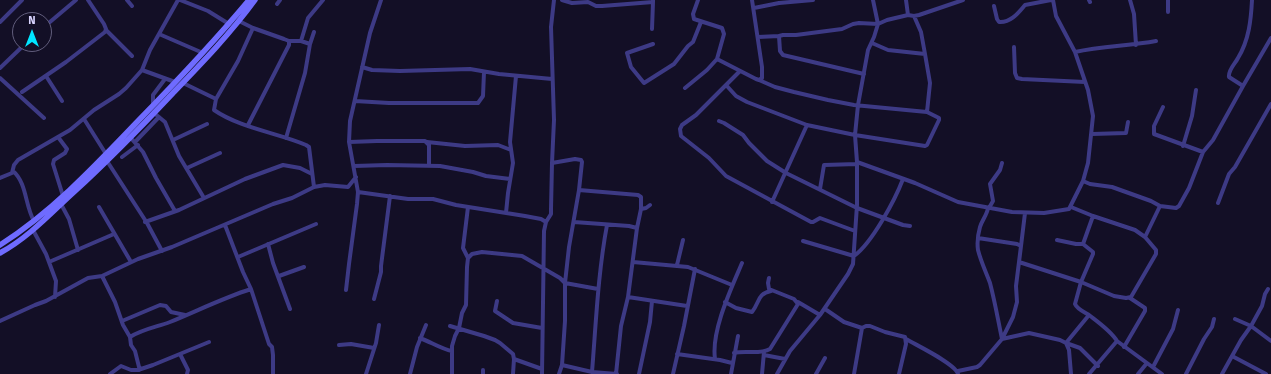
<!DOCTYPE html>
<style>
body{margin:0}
#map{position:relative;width:1271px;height:374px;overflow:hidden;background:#130f26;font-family:"Fira Sans",sans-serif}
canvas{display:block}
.north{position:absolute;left:12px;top:12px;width:40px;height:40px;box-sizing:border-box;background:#130f26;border:1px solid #625e7d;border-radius:50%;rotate:0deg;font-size:11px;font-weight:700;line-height:16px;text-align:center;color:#d9d4ff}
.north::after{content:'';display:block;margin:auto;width:14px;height:18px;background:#00e5ff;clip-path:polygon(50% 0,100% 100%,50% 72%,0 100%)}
</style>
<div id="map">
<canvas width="1271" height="374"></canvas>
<div class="north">N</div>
</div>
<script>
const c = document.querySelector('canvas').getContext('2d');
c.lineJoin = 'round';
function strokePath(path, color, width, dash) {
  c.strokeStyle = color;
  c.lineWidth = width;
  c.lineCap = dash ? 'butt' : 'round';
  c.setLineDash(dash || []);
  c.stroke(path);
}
strokePath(new Path2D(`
 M127,0L132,6
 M180,0L208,11L229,24
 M562,0L572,3L588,2L596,6H602L653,2V0
 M698,0L693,14L694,19L722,28L724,34L717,59
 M1089,0L1090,2
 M1130,0L1134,14L1136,45
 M1168,0V12
 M277,4L280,0
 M994,6L997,19L999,22C1011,23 1019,12 1025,5L1051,0
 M754,8L779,3L813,0
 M908,15L914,16L919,15L963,0
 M914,16L921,32L925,54
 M239,21L253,28
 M0,22L22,0
 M44,27L76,0
 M652,29L653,2
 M106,30L132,56
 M159,34L203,53
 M779,36L783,35H796L842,29L853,24L859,23L878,24L873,0
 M758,37L779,36L780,51L783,55L864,74
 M289,41H301L310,44
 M301,41L308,18L323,0
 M872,43L888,50L925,54L930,83L927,112
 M653,44L627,53L631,67L644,83L674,64L688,46L693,42L701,22
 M1014,47L1015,73L1017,78L1022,79L1085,82
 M1075,52C1102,46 1129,46 1156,41
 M362,67L372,70L400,71L470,69L499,74L552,79
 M0,68L25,44
 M142,70L175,82
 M739,72L696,115L682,125L680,129L681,136L709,158L726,176L811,222H813L820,218L855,231
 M46,76L62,101
 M0,78L44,118
 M183,83L216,99
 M726,85L736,96L747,102L807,125L855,135L925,146L927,145L939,120V118L927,112L854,105L828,100L794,92L775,87L759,80
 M1243,86L1229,77C1228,70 1235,64 1238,58C1249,40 1251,20 1252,0
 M685,88L707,70L717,59L756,79L759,80L762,78V67L752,0
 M22,92L66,62L105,32L106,29L104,24L88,0
 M355,101L389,103H478L483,96L484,72
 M153,105V95L165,79
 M1163,107L1154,126V134L1203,152
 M154,113L165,122L179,156L204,198
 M84,119L106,154
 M719,121L724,123L743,135L749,143L767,161L786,173L857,208L903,225L910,226
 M248,125L289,45V41L284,39L253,28L238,61L216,99L214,110C240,128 278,133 306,145L309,147L314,187
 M1092,134L1126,133L1128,122
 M58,137L67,149L65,153L54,160L53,164L63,196
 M130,137L143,152L156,178L175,211
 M286,138L305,73L310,44L314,32
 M173,140L207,124
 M135,142L159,117
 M349,142L377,141H425L429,145V165
 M427,142L465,146L498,145L511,150
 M1183,146L1192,116L1196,90
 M122,157L138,145
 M107,161L147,223L162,251
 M857,162L915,183L958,202L1012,212L1044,213L1069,209L1083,181L1088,163L1093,116L1088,90L1075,52L1056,16L1053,0
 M552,163L575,159L581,160L582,162L579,190L638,195L641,197V209
 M354,166L387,165L440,166L473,172L486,176L510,179
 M187,168L220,153
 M13,171C27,183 25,206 34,221
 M0,178L12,173L14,165L18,160L70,130L94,110L119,94L126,88L142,70L150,50L178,0
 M1083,181L1090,184L1112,187L1151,201L1160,206L1176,208L1179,206L1189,188L1203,152L1213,140L1243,86L1271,38
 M820,189L824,165L857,164
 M358,192L408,199H433L456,205L525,216L541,219L546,222
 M772,202L807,125
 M1218,203L1229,174L1235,167L1271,104
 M61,204L69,219L78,250
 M99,207L131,262
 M468,207L463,248L468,258
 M988,208C987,215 982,220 980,227C978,234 977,243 978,250C981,262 986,272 990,283C995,302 998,320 1002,339L1029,333L1060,340L1066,343L1069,350L1071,374
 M989,208L993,201L990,184L1000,170L1002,163
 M506,213L508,193L513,163L510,142L516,76
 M145,222L179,210L245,179L283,165L300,168L312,174
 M574,222L629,226L637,228
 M225,225L243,272L251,289L269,344L272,347L273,355V374
 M33,230L46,254L56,281L55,297
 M1145,237L1160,206
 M1057,240L1076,244H1083L1093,252V254L1081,282L1075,304C1077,309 1084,312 1089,315C1098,322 1111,331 1117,341L1089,374
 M803,241L854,256C872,243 895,200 903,179
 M268,244L273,263L290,309
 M1083,244L1093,216
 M1021,246L1025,213
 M238,257L316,224
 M49,262L114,234
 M633,262L688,267L732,285
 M1019,262L1081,282L1114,296L1126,298L1131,297L1156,254V250L1145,237L1135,230L1093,216L1071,207
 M677,265L683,240
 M102,276L115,302L123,325L130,337L131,345L135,351L139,367L141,369L139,370H131L121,366L110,374
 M279,276L304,267
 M346,290L349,264L357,204L358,192L349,142L350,121L370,33L381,0
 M628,297L687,306
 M374,299L381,272V266L390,196
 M497,301L495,311L513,323L542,328
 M725,302L736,308L752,312C760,302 757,294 771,291
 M798,302L820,315
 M825,309L844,322L862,328L866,326H870L885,332L905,337L906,344L899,374
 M1089,315L1066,343L1080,348L1098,366
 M1235,319L1251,326L1271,341
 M0,321L35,305L46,301L88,278L102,276L138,259L172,247L273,204L292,198L314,187L325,185L348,187L356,177
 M122,321L160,305L166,306L171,312L185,315
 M450,326L484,336L495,340L500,343L513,354L514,359L513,374
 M130,337C143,329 157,327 170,322C197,311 223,298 251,289
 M420,338C431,342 441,349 452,351
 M906,339C916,345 956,364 958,374
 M1117,341L1162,374
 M339,345L351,344L374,348
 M1124,347L1145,311V308L1130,298
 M734,353C746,350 759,355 770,349L798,304L794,299L769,289L768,283L769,278
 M180,354L188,370L187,374
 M677,354L720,360L732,363
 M764,355L785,359
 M1232,356L1266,374
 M514,359L542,369
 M715,359C711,331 731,289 742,263
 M562,365L592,372L617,374
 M1153,367L1173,329L1178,310
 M141,369L153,365L209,342
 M958,371L977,367L980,365L1002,339L1013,317L1017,302L1016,286L1021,246L1017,244L978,238
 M592,372C596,323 598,273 607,225
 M366,374L376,343L379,325
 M410,374L417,347L426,325
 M452,374V346L455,336L459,328L462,313L466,305L467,267L468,258L472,254L482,252L522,256L560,278L565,283L598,289
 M483,374V370
 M542,374L544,231L546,222L551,214V209L552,163L554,120L551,27L554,0
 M559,374L562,365L565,321V283L569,247L579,190
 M616,374L621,326L628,297L637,228L641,209L646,208L650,205
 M639,374L650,322L652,301
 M673,374L684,326L695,269
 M731,374L738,336
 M762,374L764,352
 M777,374L790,351L820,315L848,274L853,264L857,205V162L855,135L858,105L868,50L874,37L878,24L887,20L908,15L906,0
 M816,374L825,358
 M854,374L862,328
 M1138,374L1147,363
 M1186,374L1204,339L1212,327L1214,319
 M1222,374L1241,340L1251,326L1262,306L1265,294L1268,289`), '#3d3a85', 4);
strokePath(new Path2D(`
 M0,245C52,212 95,166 138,121C176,82 214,42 249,0
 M0,253C28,238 51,213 74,192C109,160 141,127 173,93C201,64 231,33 255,0`), '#6f6bff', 5.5);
</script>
